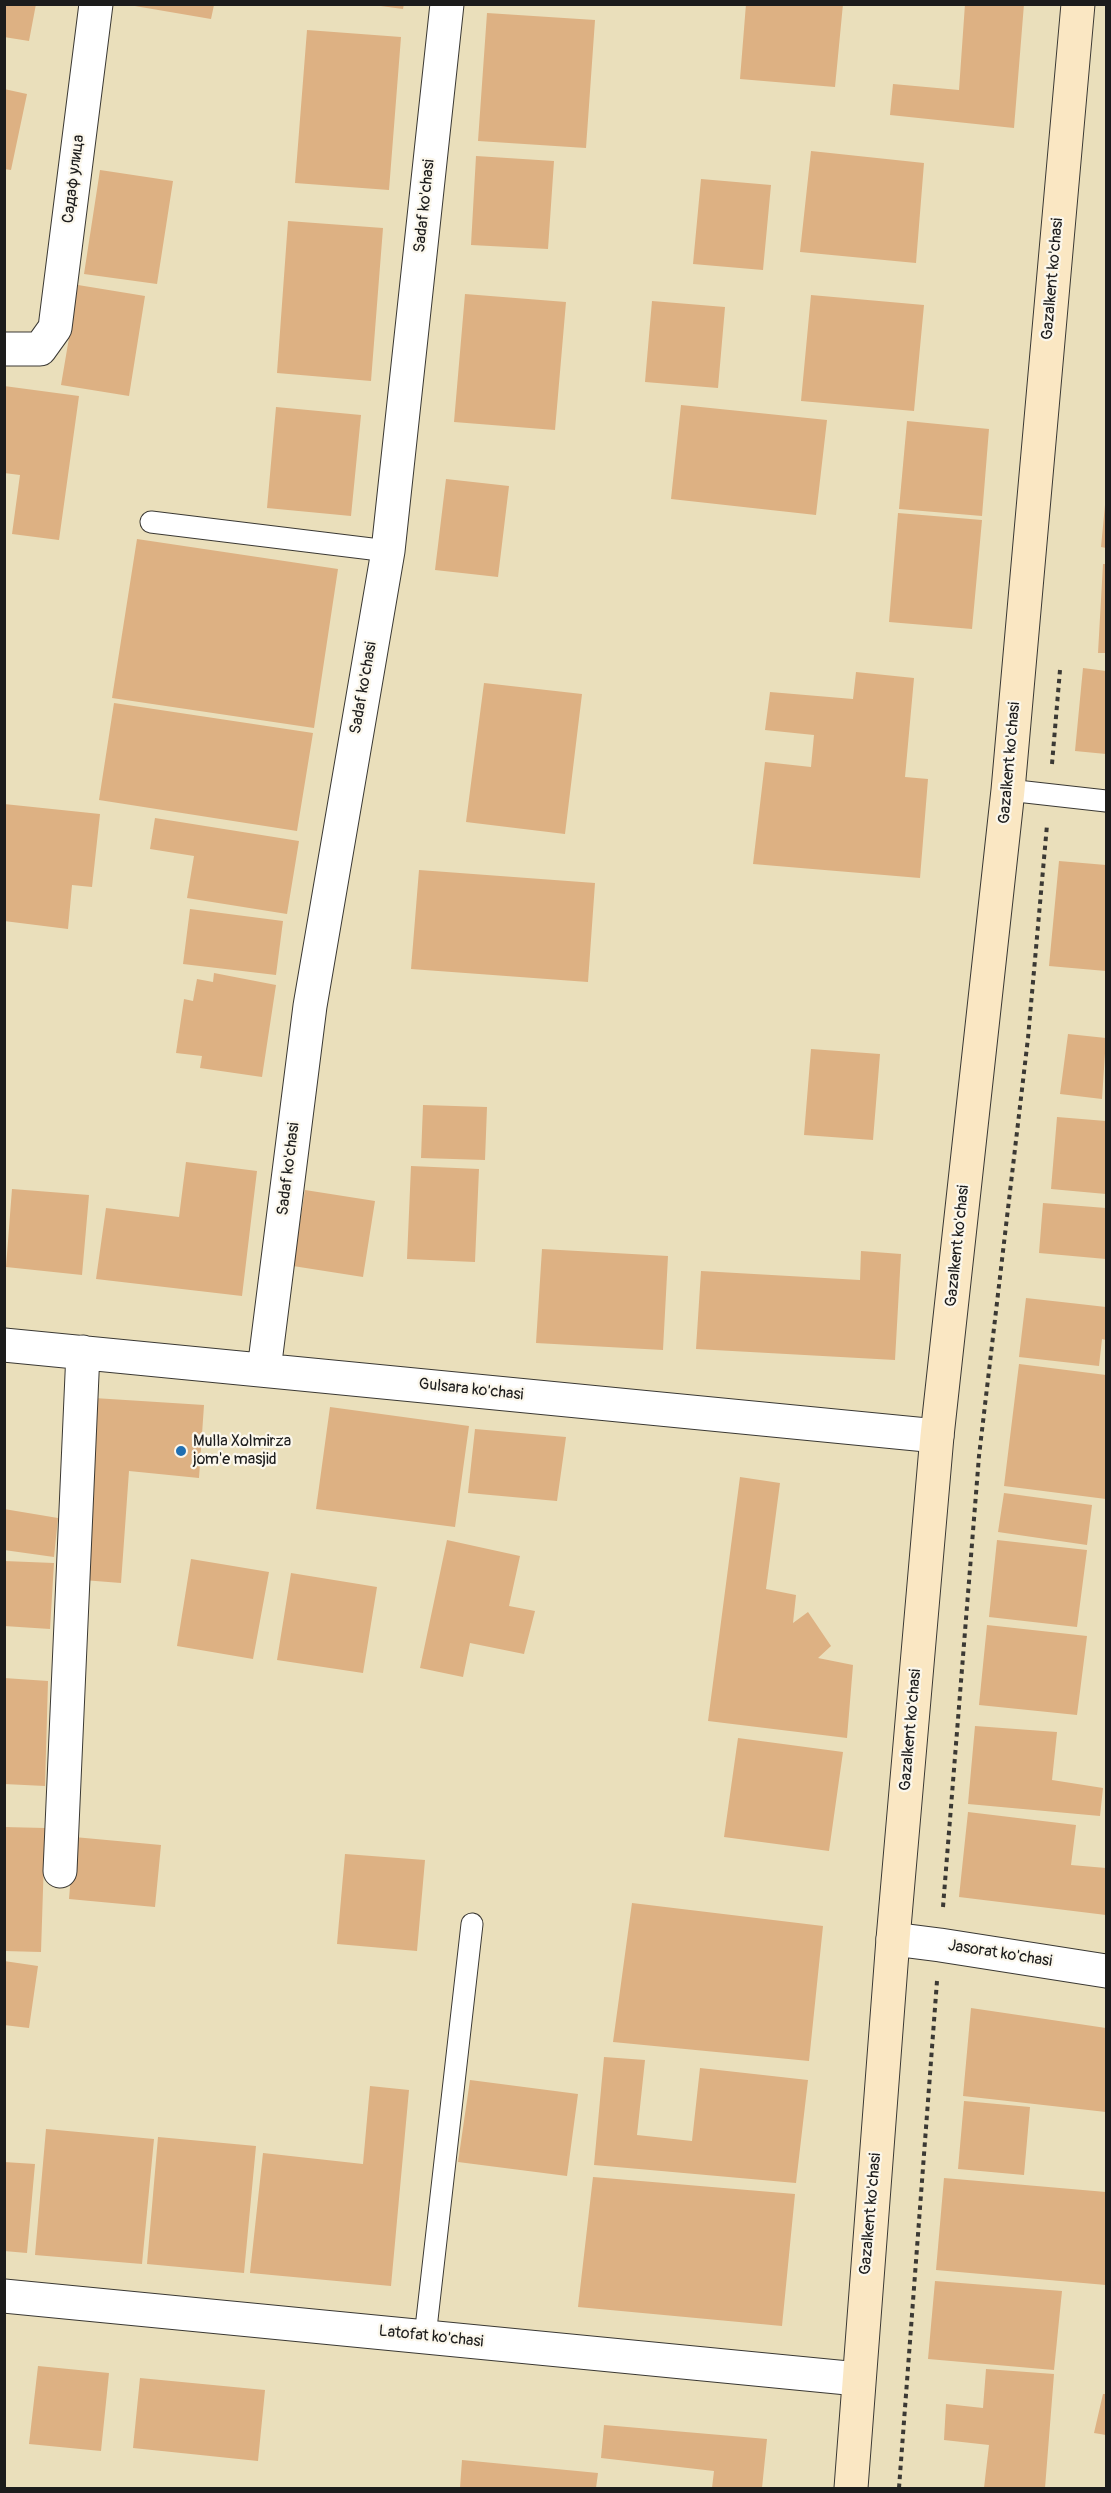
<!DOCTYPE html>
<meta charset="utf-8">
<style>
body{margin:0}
#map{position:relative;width:1111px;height:2493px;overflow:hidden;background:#eadfbb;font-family:Pangolin,sans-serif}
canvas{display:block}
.frame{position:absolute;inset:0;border:6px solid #1c1c1c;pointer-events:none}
</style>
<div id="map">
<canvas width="1111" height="2493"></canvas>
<div class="frame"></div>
</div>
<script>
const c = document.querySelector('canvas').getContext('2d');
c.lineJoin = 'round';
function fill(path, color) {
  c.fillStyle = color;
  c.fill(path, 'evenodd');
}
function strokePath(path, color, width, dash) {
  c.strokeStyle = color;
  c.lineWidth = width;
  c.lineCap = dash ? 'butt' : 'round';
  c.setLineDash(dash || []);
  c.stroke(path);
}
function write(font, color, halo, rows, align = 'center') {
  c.font = font + ' Pangolin,sans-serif';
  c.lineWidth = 4.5;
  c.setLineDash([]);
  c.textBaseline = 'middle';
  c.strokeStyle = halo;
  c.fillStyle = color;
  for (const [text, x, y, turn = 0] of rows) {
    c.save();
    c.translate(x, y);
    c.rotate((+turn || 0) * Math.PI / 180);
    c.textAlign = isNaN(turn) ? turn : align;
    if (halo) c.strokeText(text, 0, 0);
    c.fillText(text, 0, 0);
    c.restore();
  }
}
fill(new Path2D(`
 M4,4H36L29,41L4,37Z
 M366,4H404L403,9Z
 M746,4H843L835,87L740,79Z
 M965,4H1024L1014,128L890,115L893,84L959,90Z
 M129,5H214L211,19Z
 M487,13L595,20L586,148L478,141Z
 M307,30L401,37L389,190L295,183Z
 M4,89L27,94L11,170L4,169Z
 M811,151L924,163L916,263L800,252Z
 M476,156L554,161L548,249L471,245Z
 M100,170L173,181L157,284L84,274Z
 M701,179L771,185L763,270L693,264Z
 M288,221L383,228L371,381L277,373Z
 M78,285L145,296L129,396L61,385Z
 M465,294L566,302L555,430L454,422Z
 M811,295L924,305L914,411L801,401Z
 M652,301L725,307L718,388L645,382Z
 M4,386L79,396L59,540L12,534L20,475L4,473Z
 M681,405L827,420L816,515L671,499Z
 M276,407L361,415L351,516L267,508Z
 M907,421L989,429L982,516L899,509Z
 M446,479L509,486L498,577L435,570Z
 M1105,505H1106V548L1101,547Z
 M898,513L982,520L972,629L889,622Z
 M137,539L338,569L314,728L112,698Z
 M1103,564H1106V653H1098Z
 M1083,668L1106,671V754L1075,751Z
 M856,672L914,678L905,777L928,779L920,878L753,864L765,762L811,767L814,735L765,730L770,692L853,699Z
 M484,683L582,694L565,834L466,822Z
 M114,703L313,733L297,831L99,800Z
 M4,804L100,814L92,887L72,885L68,929L4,921Z
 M155,818L299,841L287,914L187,898L194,856L150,849Z
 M1059,861L1106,865V971L1049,966Z
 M419,870L595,883L588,982L411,969Z
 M190,909L283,921L276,975L183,964Z
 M214,973L276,985L262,1077L200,1068L202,1056L176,1053L184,999L193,1001L197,979L213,982Z
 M1068,1034L1106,1038L1102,1099L1060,1094Z
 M811,1049L880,1054L873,1140L804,1135Z
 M423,1105L487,1107L485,1160L421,1158Z
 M1057,1117L1106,1121V1194L1051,1189Z
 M186,1162L257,1171L242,1296L96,1279L106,1208L179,1217Z
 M411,1166L479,1169L475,1262L407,1259Z
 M12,1189L89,1195L82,1275L6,1267Z
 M305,1190L375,1201L363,1277L293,1266Z
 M1043,1203L1106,1208V1259L1039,1253Z
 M542,1249L668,1256L663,1350L536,1343Z
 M861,1251L901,1254L895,1360L696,1349L701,1271L860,1280Z
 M1026,1298L1106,1307V1340L1102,1339L1099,1366L1019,1357Z
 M1019,1364L1106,1375V1499L1004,1486Z
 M94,1398L204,1405L199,1478L129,1471L121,1583L83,1580Z
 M330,1407L469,1426L455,1527L316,1509Z
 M475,1429L566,1437L557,1501L468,1493Z
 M740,1477L780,1483L766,1589L796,1595L793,1623L808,1612L831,1646L818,1658L853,1665L847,1738L708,1721Z
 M1004,1493L1092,1505L1087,1545L998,1532Z
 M4,1509L58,1518L54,1557L4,1550Z
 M447,1540L520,1556L509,1606L535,1611L524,1654L470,1643L463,1677L420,1668Z
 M997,1540L1087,1550L1077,1627L989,1617Z
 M191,1559L269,1572L253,1659L177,1646Z
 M4,1561L54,1563L50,1629L4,1626Z
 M291,1573L377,1587L363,1673L277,1660Z
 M987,1625L1087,1636L1077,1715L979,1705Z
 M4,1678L48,1681L45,1786L4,1784Z
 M975,1726L1057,1732L1052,1780L1103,1788L1100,1816L968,1804Z
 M738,1738L843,1752L829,1851L724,1837Z
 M968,1812L1076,1825L1071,1865L1106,1868V1915L959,1897Z
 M4,1827L45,1828L41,1952L4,1951Z
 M74,1837L161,1845L155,1907L69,1899Z
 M345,1854L425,1860L417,1951L337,1944Z
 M632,1903L823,1926L809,2061L613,2042Z
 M4,1961L38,1966L29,2028L4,2025Z
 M971,2008L1106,2028V2112L963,2096Z
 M604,2057L645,2060L637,2135L692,2141L700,2068L808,2080L796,2183L594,2165Z
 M470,2080L578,2094L567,2176L458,2162Z
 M370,2086L409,2090L391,2286L250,2273L263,2153L363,2164Z
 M964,2101L1030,2107L1024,2175L958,2169Z
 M46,2129L154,2139L142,2264L35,2255Z
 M158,2137L256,2146L244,2273L147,2264Z
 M4,2162L35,2164L27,2253L4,2251Z
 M593,2177L795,2194L782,2326L578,2307Z
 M944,2178L1106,2192V2285L936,2270Z
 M935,2281L1062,2291L1054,2370L928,2359Z
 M38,2366L109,2373L101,2451L29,2444Z
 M986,2369L1054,2374L1045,2488H984L989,2445L944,2440L946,2404L983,2408Z
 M140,2378L265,2390L258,2461L133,2448Z
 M1103,2394H1106V2435L1094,2433Z
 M604,2425L767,2439L762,2488H712L714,2471L601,2458Z
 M462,2460L598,2473L596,2488H460Z`), '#ddb183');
const lane = new Path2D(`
 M151,522L388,551
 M1008,790L1106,801
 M425,2337L472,1924`);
const street = new Path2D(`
 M4,349H40L55,328L96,4
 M4,1345L937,1436
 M264,1370L310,1006L388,551L447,4
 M60,1871L83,1352
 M893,1939L940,1945L1106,1971
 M4,2296L858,2379`);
const secondary = new Path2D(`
 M851,2488L893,1939L937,1436L1008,790L1078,4`);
strokePath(lane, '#3b3934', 23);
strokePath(street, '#3b3934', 35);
strokePath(secondary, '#3b3934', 35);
strokePath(new Path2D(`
 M1052,764L1060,670
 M943,1907L979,1456L1028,1038L1047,825
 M899,2488L937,1981`), '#3b3934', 4, [4.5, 4.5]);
strokePath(lane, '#fff', 21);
strokePath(street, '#fff', 33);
strokePath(secondary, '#fae7c3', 33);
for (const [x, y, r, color] of [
 [181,1451,6,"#1f6fb2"]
]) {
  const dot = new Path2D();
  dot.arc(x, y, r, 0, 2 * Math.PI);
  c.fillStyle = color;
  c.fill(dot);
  strokePath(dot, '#fbf7ec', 2);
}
write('16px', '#1c1c1c', '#fbf7ec', [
 ["Садаф улица",74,179,-83],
 ["Sadaf ko'chasi",425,206,-84],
 ["Gazalkent ko'chasi",1053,279,-85],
 ["Sadaf ko'chasi",364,688,-80],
 ["Gazalkent ko'chasi",1010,763,-85],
 ["Sadaf ko'chasi",289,1169,-83],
 ["Gazalkent ko'chasi",958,1246,-84],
 ["Gulsara ko'chasi",471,1390,6],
 ["Gazalkent ko'chasi",911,1730,-85],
 ["Jasorat ko'chasi",1000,1954,9],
 ["Gazalkent ko'chasi",871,2214,-85],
 ["Latofat ko'chasi",431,2337,6]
]);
write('16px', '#1c1c1c', '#fbf7ec', [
 ["Mulla Xolmirza",193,1442],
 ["jom'e masjid",193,1460]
], 'left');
</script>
